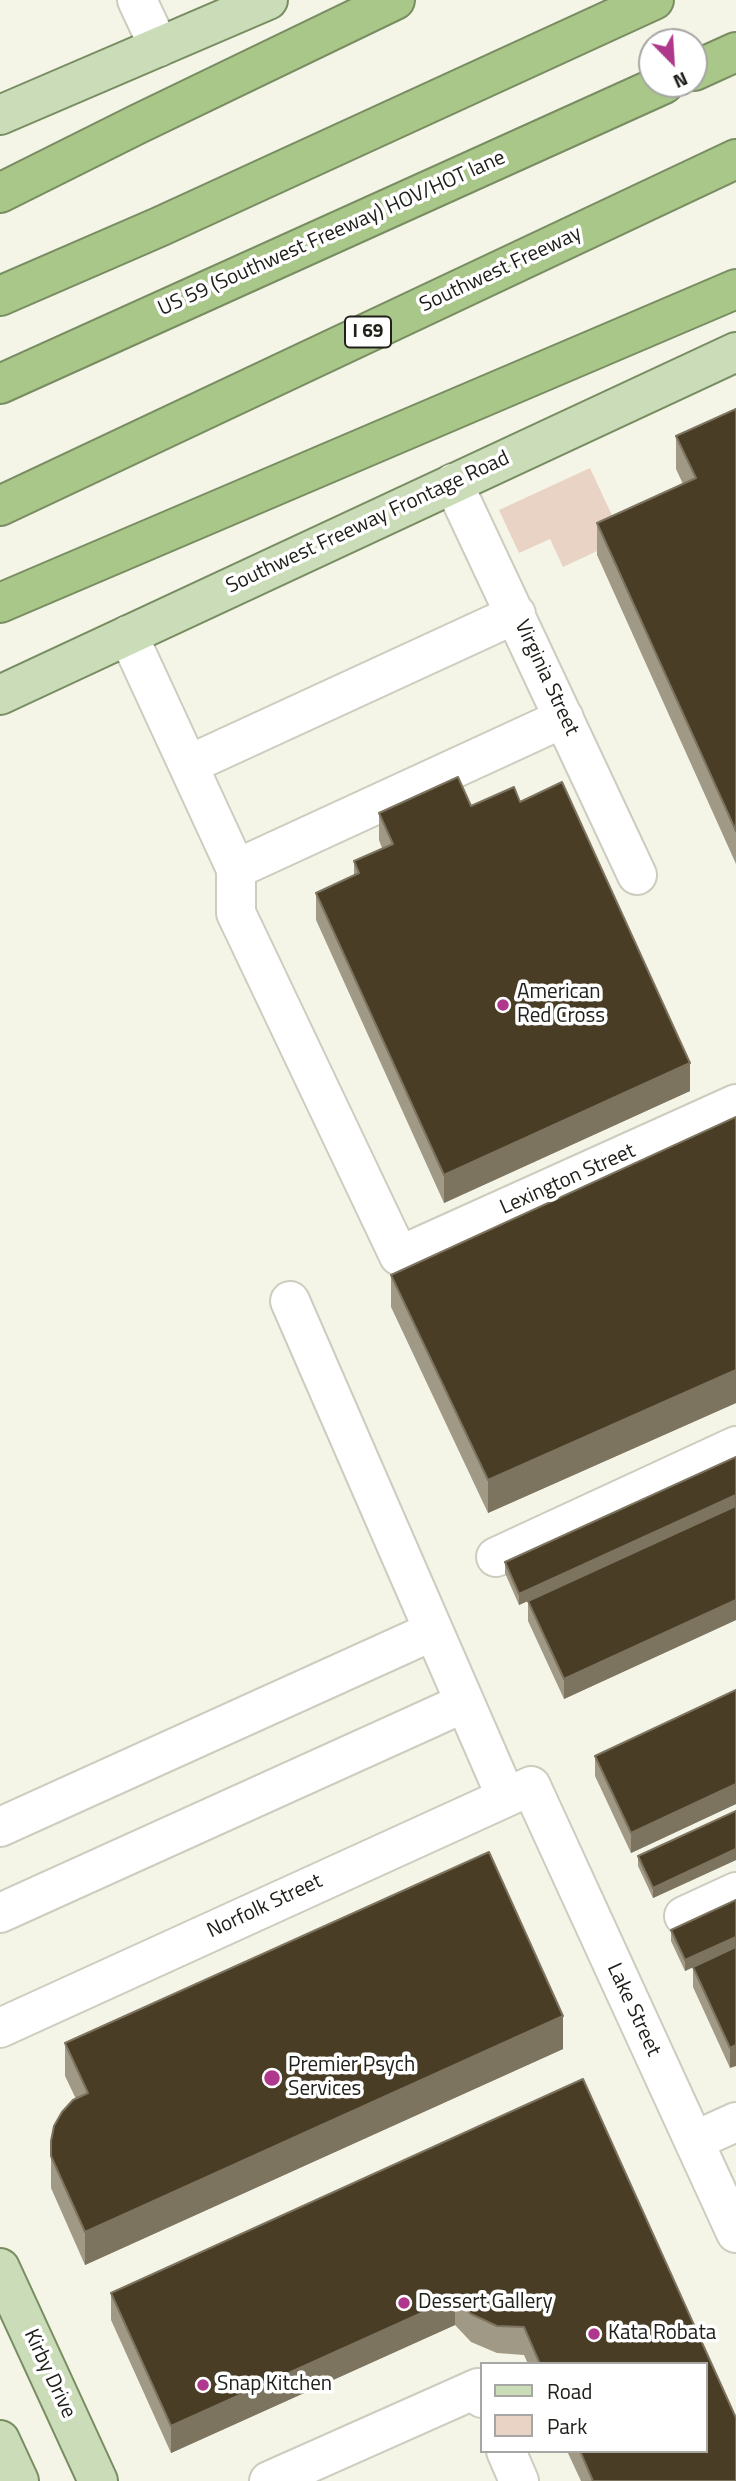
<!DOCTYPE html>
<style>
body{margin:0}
#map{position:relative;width:736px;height:2481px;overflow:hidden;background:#f5f5e7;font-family:"Titillium Web",sans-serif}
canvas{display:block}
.legend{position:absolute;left:480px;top:2362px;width:228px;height:91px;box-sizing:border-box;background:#fff;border:2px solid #a6a6a4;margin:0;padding:9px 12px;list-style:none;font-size:21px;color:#20201b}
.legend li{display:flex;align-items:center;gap:14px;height:35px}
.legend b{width:35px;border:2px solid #a6a6a4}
.north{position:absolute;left:638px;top:28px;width:70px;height:70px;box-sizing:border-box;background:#fff;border:2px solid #a6a6a4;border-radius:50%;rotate:156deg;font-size:19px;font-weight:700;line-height:28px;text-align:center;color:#20201b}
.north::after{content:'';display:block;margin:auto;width:24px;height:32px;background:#af378c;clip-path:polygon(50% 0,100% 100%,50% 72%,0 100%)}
</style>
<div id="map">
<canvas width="736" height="2481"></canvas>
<ul class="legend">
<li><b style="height:9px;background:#cbddb8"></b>Road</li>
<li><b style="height:19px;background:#e8d3c5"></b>Park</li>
</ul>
<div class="north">N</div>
</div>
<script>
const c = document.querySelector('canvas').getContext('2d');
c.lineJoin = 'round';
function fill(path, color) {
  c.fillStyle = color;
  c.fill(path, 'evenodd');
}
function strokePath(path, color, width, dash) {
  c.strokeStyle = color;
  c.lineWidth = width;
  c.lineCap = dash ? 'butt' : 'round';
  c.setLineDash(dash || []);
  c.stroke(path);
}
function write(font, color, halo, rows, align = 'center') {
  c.font = font + ' "Titillium Web",sans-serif';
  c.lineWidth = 7;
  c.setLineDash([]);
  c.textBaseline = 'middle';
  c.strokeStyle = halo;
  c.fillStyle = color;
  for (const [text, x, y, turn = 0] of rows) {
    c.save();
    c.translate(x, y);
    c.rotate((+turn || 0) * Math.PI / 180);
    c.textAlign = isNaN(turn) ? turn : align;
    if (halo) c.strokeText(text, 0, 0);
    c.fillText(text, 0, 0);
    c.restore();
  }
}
fill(new Path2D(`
 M590,468L623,539L563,567L550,539L519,553L499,510Z`), '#e8d3c5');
const minor = new Path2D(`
 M137,0L159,47
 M453,483L637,875
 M128,635L236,869
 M564,718L236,869V913L399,1256L736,1104
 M188,765L516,614
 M290,1301L506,1797
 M496,1557L736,1446
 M0,1827L433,1631
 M0,1913L464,1703
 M684,1916L736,1892
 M0,2028L531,1786L736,2233
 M694,2141L736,2122
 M506,2451L519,2481
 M269,2481L478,2388L482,2398`);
const major = new Path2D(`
 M0,115L268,0
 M0,695L736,352
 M0,2268L98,2481
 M0,2440L19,2481`);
const highway = new Path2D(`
 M694,71L736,52
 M0,193L138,124L395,0
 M0,296L159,227L654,0
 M0,384L664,84
 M0,506L736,159
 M0,603L736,289`);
strokePath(minor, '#cdccbf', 42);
strokePath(major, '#788d62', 42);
strokePath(highway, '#788d62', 42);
strokePath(minor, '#fff', 38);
strokePath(major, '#cbddb8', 38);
strokePath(highway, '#a8c788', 38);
fill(new Path2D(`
 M736,409V864L597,555V523L683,484L676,469V436Z
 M520,802L690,1091L444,1203L316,920V893L354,875V861L382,848L379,840V813Z
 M736,1117V1403L488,1513L391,1307V1275Z
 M736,1457V1620L564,1699L528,1621V1601L610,1563L519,1605L505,1573V1562Z
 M736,1690V1804L631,1853L595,1776V1756Z
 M736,1811V1860L653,1898L638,1866V1856Z
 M736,1900L730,2068L693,1987V1967L685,1971L671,1941V1930Z
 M65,2043L563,2049L85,2265L51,2188V2141L76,2099L65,2076Z
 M583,2079L736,2418V2481H581L567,2451H706V2364H528L524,2355L497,2353L471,2342L455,2325L171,2453L111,2320V2293Z`), '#a09986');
fill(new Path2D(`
 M690,1063V1091L444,1203V1175Z
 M736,1370V1403L488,1513V1480Z
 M736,1495V1506L519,1605V1594Z
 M736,1600V1620L564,1699V1679Z
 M736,1784V1804L631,1853V1833Z
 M736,1849V1860L653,1898V1888Z
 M736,1937V1947L685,1971V1960Z
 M563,2016V2049L85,2265V2232Z
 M736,2045V2066L730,2068V2048Z
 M455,2298V2325L171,2453V2426Z`), '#7d7460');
const building = new Path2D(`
 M736,409V831L597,523L696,478L676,436Z
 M458,777L471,806L514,787L520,802L562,782L690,1063L444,1175L316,893L359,873L354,861L393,844L379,813Z
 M736,1117V1370L488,1480L391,1275Z
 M736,1457V1495L519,1594L505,1562Z
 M736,1506V1600L564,1679L528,1601Z
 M736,1690V1784L631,1833L595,1756Z
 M736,1811V1849L653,1888L638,1856Z
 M489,1852L563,2016L85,2232L51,2156V2141L54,2126L62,2112L73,2100L88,2093L65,2043Z
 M736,1900V1937L685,1960L671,1930Z
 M736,1947V2045L730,2048L693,1967Z
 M583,2079L736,2418V2481H593L580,2451H706V2364H540L524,2327L497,2326L471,2314L455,2298L171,2426L111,2293Z`);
fill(building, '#4a3d26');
strokePath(building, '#7d7460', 2);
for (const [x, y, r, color] of [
 [503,1005,7,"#af378c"],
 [272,2078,9,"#af378c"],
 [404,2303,7,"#af378c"],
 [594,2334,7,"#af378c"],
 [203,2385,7,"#af378c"]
]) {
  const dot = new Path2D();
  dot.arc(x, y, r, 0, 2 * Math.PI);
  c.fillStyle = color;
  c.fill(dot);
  strokePath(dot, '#fff', 2.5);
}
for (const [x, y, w] of [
 [368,332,46]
]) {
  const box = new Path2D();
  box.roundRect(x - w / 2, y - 15.5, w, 31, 5);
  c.fillStyle = '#fff';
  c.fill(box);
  strokePath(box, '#20201b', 2);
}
write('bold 19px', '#20201b', null, [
 ["I 69",368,332]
]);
write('21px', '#20201b', '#fff', [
 ["US 59 (Southwest Freeway) HOV/HOT lane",332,234,-24],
 ["Southwest Freeway",501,270,-25],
 ["Southwest Freeway Frontage Road",368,523,-25],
 ["Virginia Street",546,678,65],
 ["Lexington Street",568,1180,-24],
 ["Norfolk Street",265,1907,-25],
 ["Lake Street",633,2010,65],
 ["Kirby Drive",49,2374,65]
]);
write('21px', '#20201b', '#fff', [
 ["American",517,993],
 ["Red Cross",517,1017],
 ["Premier Psych",288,2066],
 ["Services",288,2090],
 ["Dessert Gallery",418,2303],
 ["Kata Robata",608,2334],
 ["Snap Kitchen",217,2385]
], 'left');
</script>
